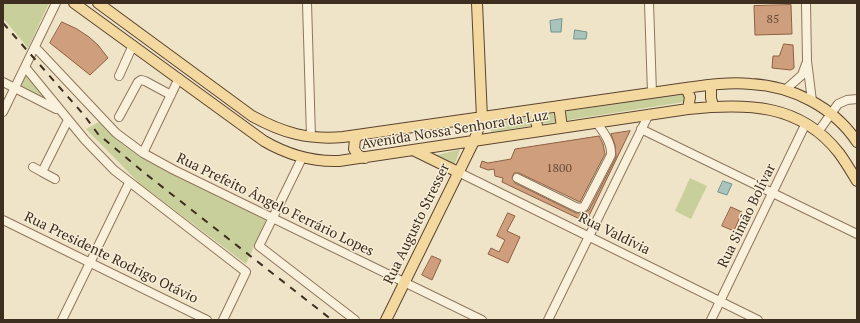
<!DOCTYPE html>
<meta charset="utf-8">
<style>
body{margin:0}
#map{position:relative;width:860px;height:323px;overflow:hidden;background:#f0e4c8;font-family:"PT Serif",serif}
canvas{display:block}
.frame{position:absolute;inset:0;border:4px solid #3d2e20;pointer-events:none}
</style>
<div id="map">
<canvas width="860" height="323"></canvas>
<div class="frame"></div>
</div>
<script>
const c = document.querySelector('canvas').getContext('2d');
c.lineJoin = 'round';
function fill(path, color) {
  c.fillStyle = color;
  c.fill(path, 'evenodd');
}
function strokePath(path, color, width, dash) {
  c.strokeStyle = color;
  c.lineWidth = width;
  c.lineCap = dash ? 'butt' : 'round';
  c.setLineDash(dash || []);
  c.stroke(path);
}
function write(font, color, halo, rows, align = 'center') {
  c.font = font + ' "PT Serif",serif';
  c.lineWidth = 3;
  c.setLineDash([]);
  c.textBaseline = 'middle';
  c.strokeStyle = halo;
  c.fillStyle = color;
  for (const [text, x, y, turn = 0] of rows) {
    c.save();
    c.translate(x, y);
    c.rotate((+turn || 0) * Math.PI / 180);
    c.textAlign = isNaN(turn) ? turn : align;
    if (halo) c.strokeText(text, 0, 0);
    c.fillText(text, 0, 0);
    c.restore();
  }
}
fill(new Path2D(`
 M3,3H49L28,48L3,18Z
 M27,73L51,103L19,88Z
 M684,93V102L491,132L492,123Z
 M99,122L122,144L139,156L164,170L266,220L246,264L139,183L86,129Z
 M458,150H460L454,166L432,156Z
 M690,178L707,186L691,219L675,211Z`), '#c9cf9b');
const water = new Path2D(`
 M562,19L561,32H551L550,21Z
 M575,30L587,32L586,39H574Z
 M723,181L732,184L727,195L718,192Z`);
fill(water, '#a9c4bc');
strokePath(water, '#6f938a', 1);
const building = new Path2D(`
 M791,5L792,34L755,35L754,6Z
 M62,22L77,29L89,37L98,45L108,58L90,75L50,43Z
 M784,44L793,45L794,66V68L791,70L772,68L773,56H779Z
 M630,131L586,222L502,182L503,178L495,176L494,169L488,170L480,167L482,161L488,163L511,159L515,149L599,136L603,144L605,154L580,202L519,173H514L512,178L515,183L576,213L585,212L589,210L616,157L615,145L611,134Z
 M731,207L742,212L734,231L722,226Z
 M508,213L515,216L507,231L520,237L508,263L488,254L491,248L499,252L505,240L497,236Z
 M432,256L441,260L432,280L422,275Z`);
fill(building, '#cf9f7d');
strokePath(building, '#8d5f41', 1);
const minor = new Path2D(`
 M307,3L311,137
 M649,3L652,93
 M806,3L807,61L812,101
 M35,47L116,133L143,153L174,170L482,320
 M25,67L85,140L114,170L246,272L223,320
 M119,76L133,45
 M3,82L56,109
 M785,90L802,75L806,64
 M3,112L56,3
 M119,117L138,82L141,80L145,81L171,95
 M641,129L857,234
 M818,132L838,104L847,100L857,99
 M143,153L179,78
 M302,158L259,246L355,320
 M33,167L42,172L68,120
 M42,172L55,179
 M458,172L758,320
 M517,178L578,208L584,207L611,155C612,143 603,131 596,122
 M3,220L207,320
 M62,320L129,183
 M548,320L649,114
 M711,320L806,123`);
const major = new Path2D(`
 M74,3L264,141C288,155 312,162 339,161L688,109C746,103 800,103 839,153C845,161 851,171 857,181
 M98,3L252,116C283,133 308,140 343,137L686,88C708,85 729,82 751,84C792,86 834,107 857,142
 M711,85V98L713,106
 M686,88L690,97L688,109
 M559,106L562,127
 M534,110L538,131
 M359,135L355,139L354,149L358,155L365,158
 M413,150L458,172
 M386,320L474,141L482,118L477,3`);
strokePath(minor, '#8d765c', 10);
strokePath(major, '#5b4430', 12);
strokePath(minor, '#faf1dc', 8);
strokePath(major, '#f3d9a0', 10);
strokePath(new Path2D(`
 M3,23L84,115L98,134L142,171L332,320`), '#3d2e20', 2, [7, 7]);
write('12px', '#624a37', null, [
 ["85",773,20],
 ["1800",559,169]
]);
write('14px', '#3d2e20', '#f7eed8', [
 ["Avenida Nossa Senhora da Luz",455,130,-9],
 ["Rua Prefeito Ângelo Ferrário Lopes",275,205,26],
 ["Rua Simão Bolívar",747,216,-64],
 ["Rua Augusto Stresser",417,224,-64],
 ["Rua Valdívia",614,234,26],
 ["Rua Presidente Rodrigo Otávio",111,258,26]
]);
</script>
